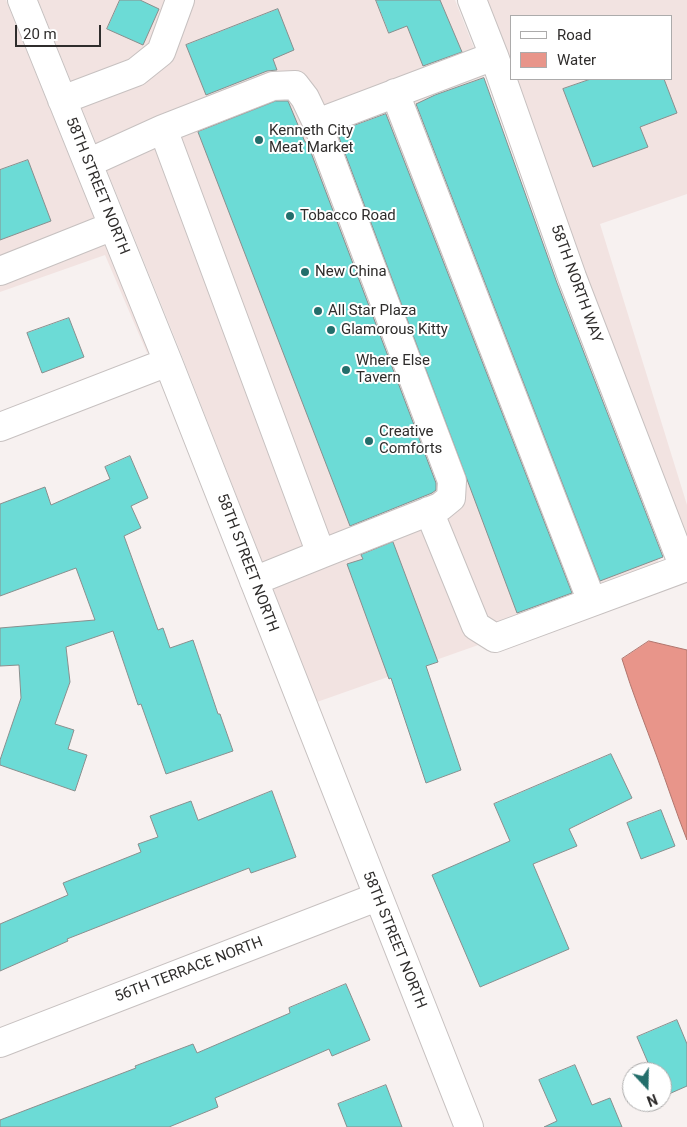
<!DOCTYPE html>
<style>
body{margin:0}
#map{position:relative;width:687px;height:1127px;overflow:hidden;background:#f7f1f0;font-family:Roboto,sans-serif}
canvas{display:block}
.legend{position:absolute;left:510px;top:15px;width:162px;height:65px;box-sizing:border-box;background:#fff;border:1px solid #acabab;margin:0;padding:6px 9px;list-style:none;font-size:15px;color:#2f2d2c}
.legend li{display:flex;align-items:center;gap:10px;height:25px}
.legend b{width:25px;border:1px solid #acabab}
.north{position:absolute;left:622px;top:1062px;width:50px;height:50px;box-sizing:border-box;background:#fff;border:1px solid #acabab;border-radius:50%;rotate:159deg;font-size:14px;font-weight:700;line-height:20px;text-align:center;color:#2f2d2c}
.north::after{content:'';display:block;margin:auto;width:18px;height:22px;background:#236e6b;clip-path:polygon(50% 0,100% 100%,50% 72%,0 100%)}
.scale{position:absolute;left:15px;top:25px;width:86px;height:22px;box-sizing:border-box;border:2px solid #2f2d2c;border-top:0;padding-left:6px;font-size:15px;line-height:18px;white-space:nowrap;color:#2f2d2c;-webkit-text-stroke:4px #fff;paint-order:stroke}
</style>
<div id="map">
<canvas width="687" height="1127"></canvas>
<ul class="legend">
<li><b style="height:6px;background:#fff"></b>Road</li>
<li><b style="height:14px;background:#e8958a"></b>Water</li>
</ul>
<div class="north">N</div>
<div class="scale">20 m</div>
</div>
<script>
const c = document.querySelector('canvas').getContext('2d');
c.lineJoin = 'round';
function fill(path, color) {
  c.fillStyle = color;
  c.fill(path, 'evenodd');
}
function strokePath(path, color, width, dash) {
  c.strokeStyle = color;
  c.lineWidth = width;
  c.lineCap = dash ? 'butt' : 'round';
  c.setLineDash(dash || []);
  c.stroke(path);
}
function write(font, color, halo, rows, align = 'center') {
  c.font = font + ' Roboto,sans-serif';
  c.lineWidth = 4;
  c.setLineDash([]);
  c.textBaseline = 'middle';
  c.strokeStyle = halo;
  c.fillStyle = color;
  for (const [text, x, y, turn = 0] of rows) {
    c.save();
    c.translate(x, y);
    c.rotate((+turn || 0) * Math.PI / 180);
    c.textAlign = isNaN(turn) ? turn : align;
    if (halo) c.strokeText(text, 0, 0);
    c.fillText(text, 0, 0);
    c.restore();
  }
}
fill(new Path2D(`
 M0,0H6L149,352L147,353L105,255L0,292Z
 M38,0H455L474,48L551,282L665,579L317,702L176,341Z
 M487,0H687V194L600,224L687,505V554L579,272L515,79H671V16H511V66Z`), '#f2e3e1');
const water = new Path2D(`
 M649,641L687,650V840C676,812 667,784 657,757C645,724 632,692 622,659Z`);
fill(water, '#e8958a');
strokePath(water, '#b0766e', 1);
const building = new Path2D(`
 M120,0H140L159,9L143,45L107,29Z
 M376,0H440L462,52L423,66L407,26L389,33Z
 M278,9L294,50L273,59L277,70L267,71L206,95L186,45Z
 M484,78L557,283L663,557L600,581L416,104L435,95Z
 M591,79H664L677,113L640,127L648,147L593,167L563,89Z
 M276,101H288L305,142H307L436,483V490L432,493L350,526L198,132Z
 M386,114L572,593L517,613L337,132Z
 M28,160L51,221L0,240V170Z
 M69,318L84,357L42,373L27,333Z
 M130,456L148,498L131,506L141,528L124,536L158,630L163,628L170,648L193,640L218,714H220L233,751L166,774L141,704L138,705L113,631L66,647L70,682L55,724L74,730L68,749L87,755L75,791L0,765V760L21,698L19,665L0,666V628L95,620L76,568L0,596V504L45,487L51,505L110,479L105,467Z
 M393,542L438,662L426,666L461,770L426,783L391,678L389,679L347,564L363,559L361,555Z
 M611,754L632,798L569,829L577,846L533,864L569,949L480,987L432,875L510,841L494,804Z
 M272,791L296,857L251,873L249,868L161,902L67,939L68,941L0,971V924L68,895L63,883L141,852L138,844L158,837L150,816L191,801L198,820Z
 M661,810L675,846L641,859L627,823Z
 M346,984L370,1040L332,1056L329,1049L215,1098L218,1107L169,1127H0V1120L136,1068L135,1066L193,1044L197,1053L290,1013L289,1008Z
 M677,1020L687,1044V1086L662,1097V1072H652L637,1037Z
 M575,1065L592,1105L610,1098L622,1127H544L557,1121L539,1080Z
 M386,1085L402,1127H347L338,1104Z`);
fill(building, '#6cdbd6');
strokePath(building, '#898f8e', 1);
const minor = new Path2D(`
 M22,0L168,362L469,1127
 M395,93L592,602
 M62,100L136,72L161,52L180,0
 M317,123L494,56
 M163,129L273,86L295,85L305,98L317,123L452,481L451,498L440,507L321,554
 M88,163L163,129L321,554L254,581
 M0,271L113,226
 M0,427L168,362
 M429,511L476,626L495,638L684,568L572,277L494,56L472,0
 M0,1043L377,897`);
strokePath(minor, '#c7c1c0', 30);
strokePath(minor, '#fff', 28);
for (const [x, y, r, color] of [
 [259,140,5,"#236e6b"],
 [290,216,5,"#236e6b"],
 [305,272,5,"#236e6b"],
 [318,311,5,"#236e6b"],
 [331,330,5,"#236e6b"],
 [346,370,5,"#236e6b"],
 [369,441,5,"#236e6b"]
]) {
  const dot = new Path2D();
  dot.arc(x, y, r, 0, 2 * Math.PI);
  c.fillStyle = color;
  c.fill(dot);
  strokePath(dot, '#fff', 2);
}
write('15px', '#2f2d2c', '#fff', [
 ["Kenneth City",269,131],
 ["Meat Market",269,148],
 ["Tobacco Road",300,216],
 ["New China",315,272],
 ["All Star Plaza",328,311],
 ["Glamorous Kitty",341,330],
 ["Where Else",356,361],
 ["Tavern",356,378],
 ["Creative",379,432],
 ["Comforts",379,449]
], 'left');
write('15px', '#2f2d2c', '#fff', [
 ["58TH STREET NORTH",97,186,68],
 ["58TH NORTH WAY",576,284,70],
 ["58TH STREET NORTH",247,563,69],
 ["58TH STREET NORTH",394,940,68],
 ["56TH TERRACE NORTH",189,970,-21]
]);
</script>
